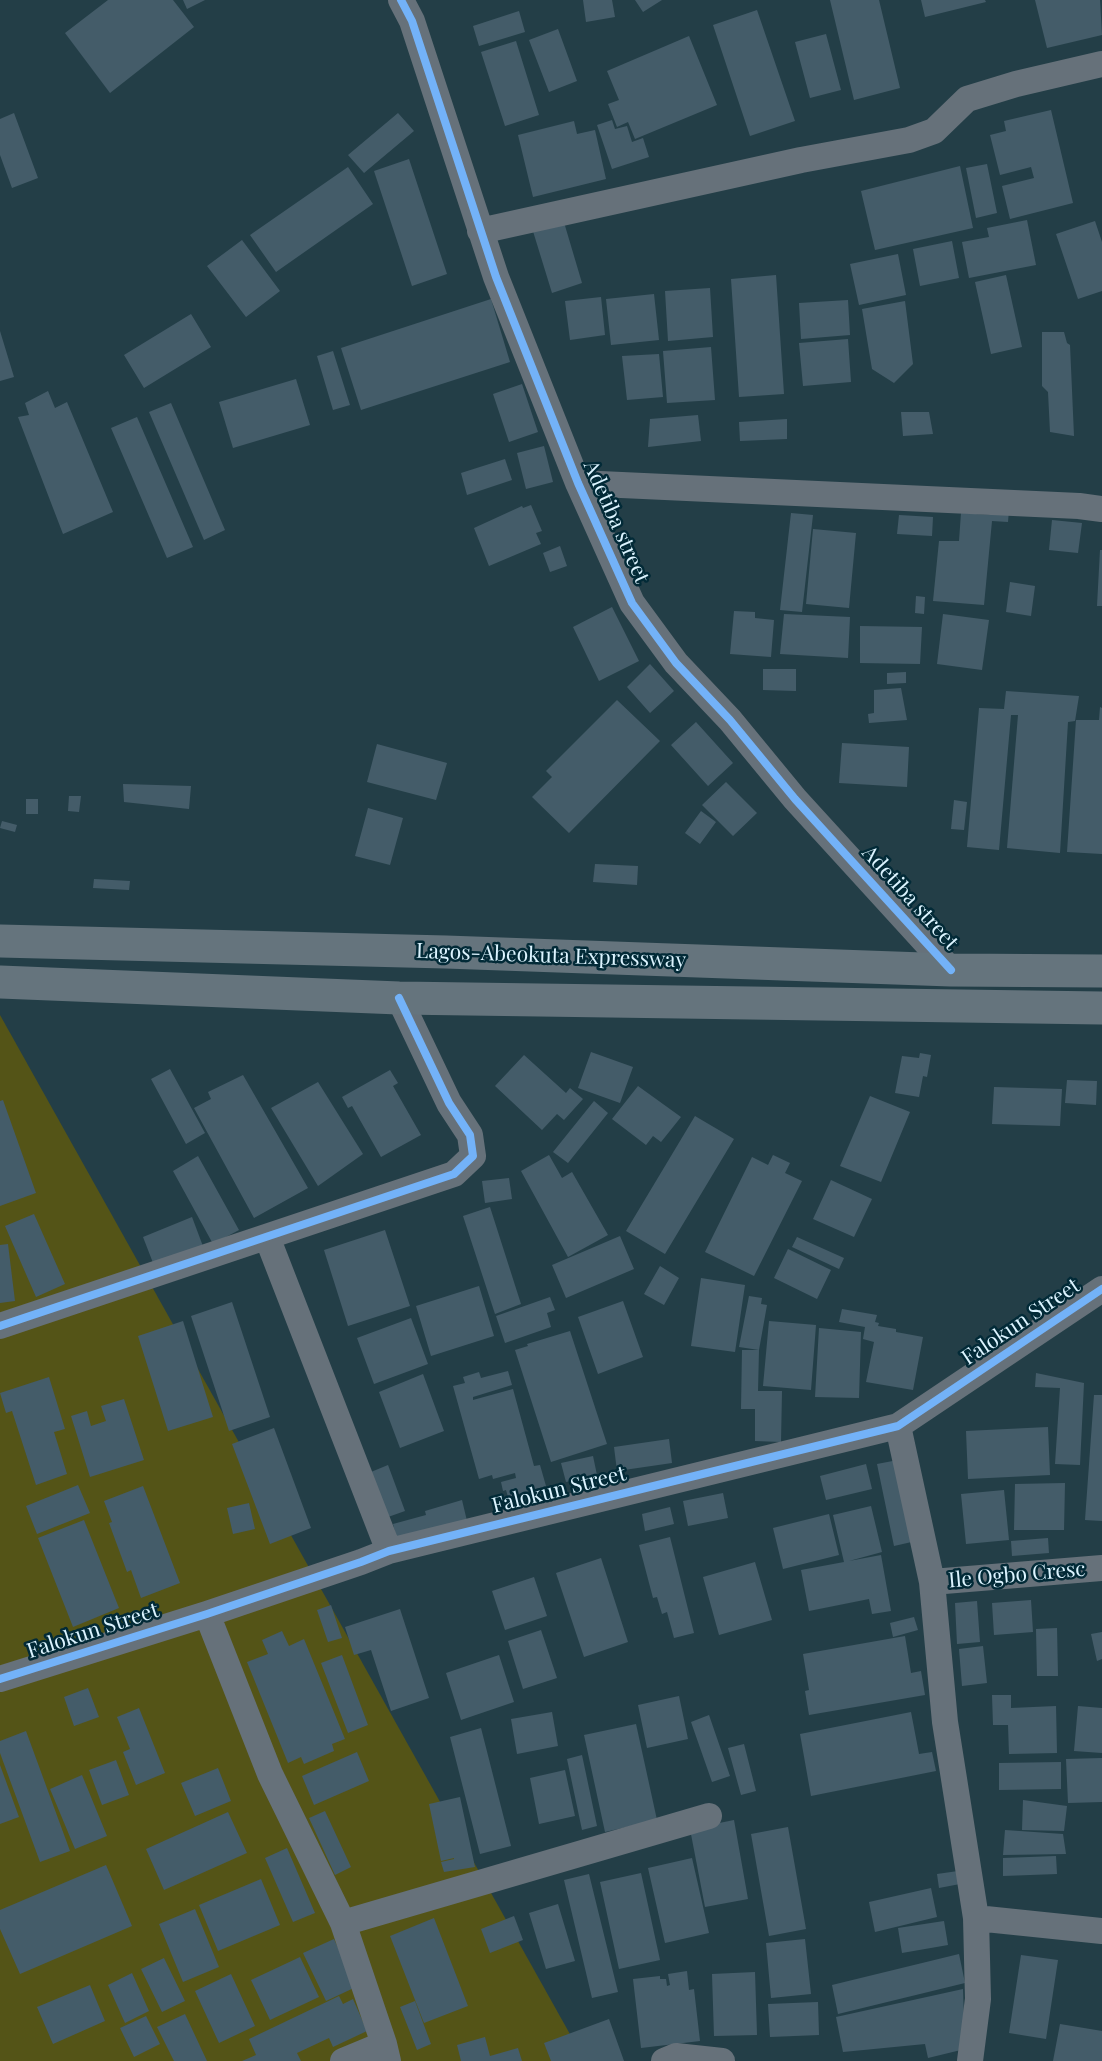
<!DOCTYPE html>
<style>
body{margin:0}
canvas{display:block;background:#233e47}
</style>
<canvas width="1102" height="2061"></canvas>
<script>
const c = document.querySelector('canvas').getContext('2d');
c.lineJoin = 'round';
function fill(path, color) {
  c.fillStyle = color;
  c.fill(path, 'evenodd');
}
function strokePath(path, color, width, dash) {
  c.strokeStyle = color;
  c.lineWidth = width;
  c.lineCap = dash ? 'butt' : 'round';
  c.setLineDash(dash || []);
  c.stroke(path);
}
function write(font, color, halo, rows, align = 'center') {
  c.font = font + ' "Playfair Display",serif';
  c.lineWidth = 5;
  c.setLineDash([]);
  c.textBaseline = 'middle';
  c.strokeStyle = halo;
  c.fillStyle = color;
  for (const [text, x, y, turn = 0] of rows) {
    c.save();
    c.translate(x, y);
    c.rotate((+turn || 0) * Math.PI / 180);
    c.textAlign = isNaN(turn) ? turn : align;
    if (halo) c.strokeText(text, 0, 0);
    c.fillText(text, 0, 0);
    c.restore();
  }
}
fill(new Path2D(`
 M0,1015L585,2061H0Z`), '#545417');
fill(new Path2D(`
 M108,0H173L194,27L110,93L65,33Z
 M183,0H205L187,9Z
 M583,0H612L615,17L586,22Z
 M635,0H662L643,12Z
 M830,0H879L900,88L854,100Z
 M921,0H985L986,2L925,17Z
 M1035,0H1100L1102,35L1047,48Z
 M757,10L795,121L750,136L713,25Z
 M519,11L525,32L479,46L473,26Z
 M558,29L577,81L549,92L529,40Z
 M826,34L841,90L810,98L795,42Z
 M689,36L717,105L635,139L628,122L617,127L608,104L619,100L607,71Z
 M516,41L539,115L505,126L481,52Z
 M1051,110L1073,203L1010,219L1002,186L1034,178L1031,167L1000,175L990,135L1006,131L1004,121Z
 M14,113L38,178L12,188L0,155V119Z
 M398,113L414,131L364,173L348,155Z
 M612,120L615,129L627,126L632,142L643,138L649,157L612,169L597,125Z
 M574,121L577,134L595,130L606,179L533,197L518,135Z
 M409,159L447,274L412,286L374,171Z
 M987,164L997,213L976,218L966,168Z
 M960,166L973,228L875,250L861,191Z
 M348,167L373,204L276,272L250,235Z
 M563,219L582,283L552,293L532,228Z
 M1027,220L1036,265L969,278L962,242L989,237L987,228Z
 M1095,221L1102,242V291L1078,299L1056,234Z
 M242,240L280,291L246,317L207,266Z
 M952,241L959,278L920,286L913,249Z
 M898,254L906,295L859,305L850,264Z
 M776,275L784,394L739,397L731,279Z
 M1006,275L1022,347L991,354L975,282Z
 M710,288L713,337L668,341L665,291Z
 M654,294L659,340L611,345L606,299Z
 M601,297L605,335L570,340L565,301Z
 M491,299L510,362L361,410L341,348Z
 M848,300L850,335L801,339L799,303Z
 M905,301L913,364L894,383L872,369L862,309Z
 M191,314L211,347L144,388L124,355Z
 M0,331L14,377L0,381Z
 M1042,332H1064L1067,343L1070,345L1074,436L1050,432L1048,392L1042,386Z
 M848,339L851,382L803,386L799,343Z
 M711,347L715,400L667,403L663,351Z
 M333,351L350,405L333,410L317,356Z
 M659,354L663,397L627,400L622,356Z
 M296,379L310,425L233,448L219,402Z
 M522,384L538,432L509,442L493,394Z
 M48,391L55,408L67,402L113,512L63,534L18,417L29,415L25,403Z
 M171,403L225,530L204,540L149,412Z
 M901,412H929L933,434L903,436Z
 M698,415L701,441L648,447L650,419Z
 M137,417L193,547L167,558L111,428Z
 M787,419V439L740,441L739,422Z
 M544,446L553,482L526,489L517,453Z
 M505,459L512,480L467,495L461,473Z
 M531,505L542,531L536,533L541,544L489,566L474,528L522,506L523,508Z
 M990,509L1009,510L1008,522L992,521L984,605L933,601L939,541H959L961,513L990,515Z
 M791,513L813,515L802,612L780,610Z
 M899,515L933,517L932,536L897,534Z
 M1052,520L1082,523L1078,553L1049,550Z
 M813,529L856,533L849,608L806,604Z
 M560,546L567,566L550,572L543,553Z
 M1100,550H1102V606H1097Z
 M1010,582L1035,586L1031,616L1006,612Z
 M916,596L925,597L924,614L915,613Z
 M612,607L639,661L599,681L573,627Z
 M734,611L755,612V618L774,620L771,657L730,654Z
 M784,614L850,617L848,658L780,654Z
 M943,614L989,620L982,670L937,664Z
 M860,626L922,627L920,664L860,663Z
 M650,664L674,691L650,713L627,687Z
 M763,669H796V691L763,690Z
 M906,672V683L887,684V673Z
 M901,688L907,720L869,723L868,714L874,713V690Z
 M1006,691L1079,696L1075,721L1068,722L1060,853L1007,848L1018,715H1011L999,850L967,847L979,708L1004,709Z
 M617,700L660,741L569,833L532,797L552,777L546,771Z
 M1100,707L1102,708V854L1067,852L1076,720H1099Z
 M696,722L733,763L708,786L671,745Z
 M842,743L909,747L907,787L839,783Z
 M377,744L447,763L436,800L367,782Z
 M726,782L757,813L733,836L702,805Z
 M123,784L191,786L189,809L124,802Z
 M69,796H81L79,812L68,811Z
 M26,799H38V814H26Z
 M954,800L967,802L964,830L951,829Z
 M368,808L403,818L390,865L355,856Z
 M701,811L716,822L700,844L685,833Z
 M2,821L17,825L15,832L0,828Z
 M595,864L638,866L637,885L593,882Z
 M94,879L130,881L129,890L93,888Z
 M591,1052L633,1067L620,1103L578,1088Z
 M920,1053L931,1055L927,1077L923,1076L919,1097L895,1093L902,1056L919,1058Z
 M524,1055L566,1093L570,1088L583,1099L564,1120L557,1114L542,1130L495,1086Z
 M170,1069L205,1133L186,1144L151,1079Z
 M390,1070L398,1083L393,1086L421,1135L381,1157L352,1106L348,1108L342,1097Z
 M243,1075L308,1188L254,1218L194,1108L211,1099L208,1092Z
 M1067,1080L1097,1081L1096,1105L1065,1103Z
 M318,1082L363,1154L318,1186L271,1108Z
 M638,1086L681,1117L661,1142L653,1136L646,1145L612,1119Z
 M994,1087L1062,1089L1060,1126L992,1124Z
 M870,1096L910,1112L881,1182L840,1166Z
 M3,1100L36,1193L0,1206V1101Z
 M594,1101L608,1113L568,1163L553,1152Z
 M695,1116L734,1139L665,1254L626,1231Z
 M549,1155L562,1178L572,1172L608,1235L568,1257L521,1171Z
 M773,1155L790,1163L785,1173L802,1181L754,1276L705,1252L752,1157L768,1165Z
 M198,1156L239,1230L213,1244L173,1171Z
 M509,1178L512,1199L485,1203L482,1181Z
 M831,1180L872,1199L854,1237L813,1219Z
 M490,1207L521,1304L495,1314L463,1216Z
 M34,1214L65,1284L36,1297L5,1226Z
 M192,1217L204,1249L155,1268L143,1237Z
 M385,1230L410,1306L348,1326L324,1250Z
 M620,1236L634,1269L566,1298L552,1265Z
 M797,1237L844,1258L839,1269L792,1247Z
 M8,1244L15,1301L0,1303V1245Z
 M788,1249L831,1270L817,1299L774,1278Z
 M660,1266L679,1278L664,1305L644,1294Z
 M701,1278L745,1285L735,1352L691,1346Z
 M479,1286L494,1336L431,1356L416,1306Z
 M749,1296L762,1298L761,1304L767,1305L759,1350L739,1347Z
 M550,1297L555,1310L547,1313L551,1327L505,1343L496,1316Z
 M623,1301L643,1357L598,1374L578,1317Z
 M232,1302L270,1417L229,1431L191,1316Z
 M842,1309L877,1315L875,1322L879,1323L878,1326L896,1329V1332L923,1337L913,1390L866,1382L874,1342L863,1339L865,1327L839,1322Z
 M411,1318L428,1364L374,1384L357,1338Z
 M183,1321L213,1417L168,1431L138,1336Z
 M769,1321L816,1325L811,1390L763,1386Z
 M819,1328L861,1332L859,1398L815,1397Z
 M570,1331L607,1444L551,1462L515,1350L528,1346L527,1344Z
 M742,1350H759L758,1391H782L781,1442L755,1441V1409H741Z
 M508,1371L512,1385L473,1397V1400L513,1389L534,1466L540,1465L546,1486L508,1497L506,1490L503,1491L501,1482L516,1478L515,1473L493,1479L492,1475L479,1479L453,1386L465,1383L463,1377L479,1372L481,1378Z
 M1036,1373L1084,1383L1080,1465L1055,1464L1060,1388L1035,1387Z
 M423,1374L444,1431L400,1448L379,1392Z
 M49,1377L65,1429L54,1432L67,1474L36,1485L12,1411L6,1413L0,1393Z
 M1094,1395H1102V1521L1085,1520Z
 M124,1399L144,1460L90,1477L71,1416L87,1411L91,1426L106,1421L101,1406Z
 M1048,1427L1050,1475L968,1479L966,1431Z
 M274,1428L311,1528L270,1544L232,1444Z
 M669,1439L672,1463L617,1471L614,1447Z
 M593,1456L597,1475L566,1482L561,1463Z
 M898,1460L916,1541L894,1546L877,1464Z
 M866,1464L872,1489L826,1500L820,1476Z
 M388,1465L405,1511L388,1517L371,1472Z
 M1065,1483L1064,1530H1014L1015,1484Z
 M78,1485L90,1513L37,1534L26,1506Z
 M143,1486L180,1583L141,1598L131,1570L127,1572L109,1523L112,1522L104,1501Z
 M1004,1490L1009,1540L966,1544L961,1494Z
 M723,1493L728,1518L688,1526L683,1501Z
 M462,1500L467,1521L397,1540L393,1524L426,1515L425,1511Z
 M249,1503L255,1529L233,1534L227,1508Z
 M871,1506L882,1552L849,1561L881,1555L891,1611L872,1614L869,1599L809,1611L801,1570L844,1562L833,1515Z
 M670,1507L674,1524L645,1531L642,1514Z
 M829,1514L839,1555L783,1569L773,1528Z
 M84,1520L119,1608L73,1627L38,1538Z
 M670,1537L694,1633L674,1638L667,1612L662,1614L657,1597L653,1598L639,1545Z
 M1048,1538L1049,1553L1012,1556L1011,1541Z
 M601,1558L628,1642L584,1657L556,1573Z
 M755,1562L772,1620L719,1635L703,1577Z
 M534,1577L547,1616L505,1630L492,1591Z
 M1031,1600L1033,1632L994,1635L992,1603Z
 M977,1601L980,1642L957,1644L955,1603Z
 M331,1605L342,1638L328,1642L317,1610Z
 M400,1609L429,1698L391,1711L371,1650L354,1655L345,1627Z
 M914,1617L918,1630L893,1637L890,1623Z
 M1057,1628L1058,1676H1037L1036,1629Z
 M541,1630L557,1678L523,1689L508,1641Z
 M282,1631L289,1646L304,1639L345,1739L332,1744L334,1751L304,1764L301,1757L288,1763L247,1662L268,1654L262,1640Z
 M1102,1632V1659L1097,1661L1091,1634Z
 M905,1636L911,1673L921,1671L925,1695L809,1715L805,1691L809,1690L803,1654Z
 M983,1646L987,1683L962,1686L959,1649Z
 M342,1655L368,1725L348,1733L321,1663Z
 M499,1655L514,1702L461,1720L446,1673Z
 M88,1688L99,1717L74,1726L64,1697Z
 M992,1695H1011V1708L1056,1706L1057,1753L1009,1754L1008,1725H993Z
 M679,1696L688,1739L647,1748L638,1705Z
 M1078,1706L1102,1708V1753L1074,1751Z
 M139,1708L165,1773L136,1785L123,1752L130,1749L117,1717Z
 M552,1712L558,1746L517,1754L511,1719Z
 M911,1712L919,1754L932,1752L936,1771L811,1796L800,1734Z
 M709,1715L730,1776L712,1782L691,1722Z
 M636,1724L657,1820L605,1832L584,1735Z
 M481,1728L511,1846L480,1854L450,1737Z
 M26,1731L70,1851L40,1862L0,1753V1741Z
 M744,1744L756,1791L741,1795L728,1748Z
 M357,1752L369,1781L314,1805L302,1776Z
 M582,1755L597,1826L582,1830L567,1759Z
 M1102,1758V1802L1068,1803L1066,1759Z
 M116,1760L129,1795L102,1805L89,1770Z
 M1061,1762V1789L999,1790V1763Z
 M0,1765L19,1817L0,1824Z
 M218,1768L231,1801L195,1816L181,1783Z
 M565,1770L575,1816L539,1824L530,1778Z
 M82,1775L107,1836L75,1849L50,1789Z
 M460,1797L475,1867L444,1872L441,1862L454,1859V1858L441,1861L429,1804Z
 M1023,1800L1067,1806L1064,1831L1022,1830Z
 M325,1811L351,1867L335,1875L309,1818Z
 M228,1812L247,1853L164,1890L146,1849Z
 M734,1820L748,1899L705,1907L690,1829Z
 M788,1827L806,1929L769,1936L751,1834Z
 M1005,1830L1063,1834L1066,1854L1003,1855Z
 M287,1848L315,1913L293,1922L265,1858Z
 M1056,1856L1057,1874L1003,1876V1858Z
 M692,1858L709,1933L665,1943L648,1868Z
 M106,1865L132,1926L20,1974L0,1929V1910Z
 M958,1871L960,1884L939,1888L937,1874Z
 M641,1873L660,1960L619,1969L600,1882Z
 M589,1874L618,1992L592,1998L564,1880Z
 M261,1879L280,1925L218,1951L199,1905Z
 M931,1888L937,1917L875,1932L869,1902Z
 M558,1904L575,1961L546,1969L529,1913Z
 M195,1909L219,1967L183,1982L159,1924Z
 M514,1916L523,1940L490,1953L481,1929Z
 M434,1918L468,2006L424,2023L390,1936Z
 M944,1921L948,1945L902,1953L898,1928Z
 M334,1939L356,1987L326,2001L303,1953Z
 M805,1939L811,1994L771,1998L766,1943Z
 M959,1954L965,1983L838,2014L832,1985Z
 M1021,1955L1058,1960L1046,2039L1009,2033Z
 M300,1957L319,1997L270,2020L251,1980Z
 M164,1958L185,2001L162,2012L141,1969Z
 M687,1971L689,1990L694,1989L700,2041L641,2048L633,1979L660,1976V1979H666L667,1986L670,1985L668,1974Z
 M755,1972L757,2035L714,2036L712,1974Z
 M132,1973L149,2011L125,2023L108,1985Z
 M231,1974L255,2026L219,2043L195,1991Z
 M90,1985L105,2021L53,2044L37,2007Z
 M963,1989L965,2049L928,2058L925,2044L843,2052L836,2017Z
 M339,1996L343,2004L353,1999L367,2031L333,2047L329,2038L297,2053L301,2061H242L256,2055L249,2039Z
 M415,2001L431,2044L417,2050L400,2007Z
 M818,2002L819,2035L770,2037L768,2004Z
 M185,2014L207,2061H174L157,2027Z
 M146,2016L160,2044L134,2057L120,2028Z
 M609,2019L624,2061H551L544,2043Z
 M1060,2024L1102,2031V2061H1053Z
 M485,2037L490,2056L518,2048L522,2061H461L457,2045Z`), '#445c69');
strokePath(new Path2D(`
 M401,0L412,21L496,277L578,483L632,603L676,663L730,720L795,799L951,970
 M480,231L801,160L909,140L934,131L967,99L1016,84L1102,64
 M578,483L1079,506L1102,509
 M267,1237L389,1551
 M0,1326L454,1174L473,1156L470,1135L449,1103L399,998
 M898,1426L932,1582L945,1722L976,1918L978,1999L970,2061
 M932,1582L1102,1568
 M207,1614L270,1774L343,1923L384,2044L388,2061
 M0,1679L207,1614L361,1562L389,1551L898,1426L1102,1289
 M976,1918L1102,1931
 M343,1923L709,1816
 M343,2061L384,2044
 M664,2061L676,2056L722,2061`), '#66717a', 26);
strokePath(new Path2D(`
 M0,941L446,952L951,970L1102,971
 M0,982L399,998L1102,1008`), '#65747d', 33);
strokePath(new Path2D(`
 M401,0L412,21L496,277L578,483L632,603L676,663L730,720L795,799L951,970
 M0,1326L454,1174L473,1156L470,1135L449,1103L399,998
 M0,1679L207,1614L361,1562L389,1551L898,1426L1102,1289`), '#73b2f8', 8);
write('21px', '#dcf4ff', '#022a37', [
 ["Adetiba street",616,522,66],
 ["Adetiba street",910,898,48],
 ["Lagos-Abeokuta Expressway",551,956,2],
 ["Falokun Street",1021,1322,-34],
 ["Falokun Street",559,1490,-14],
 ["Ile Ogbo Cresc",1017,1575,-5],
 ["Falokun Street",93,1631,-18]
]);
</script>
